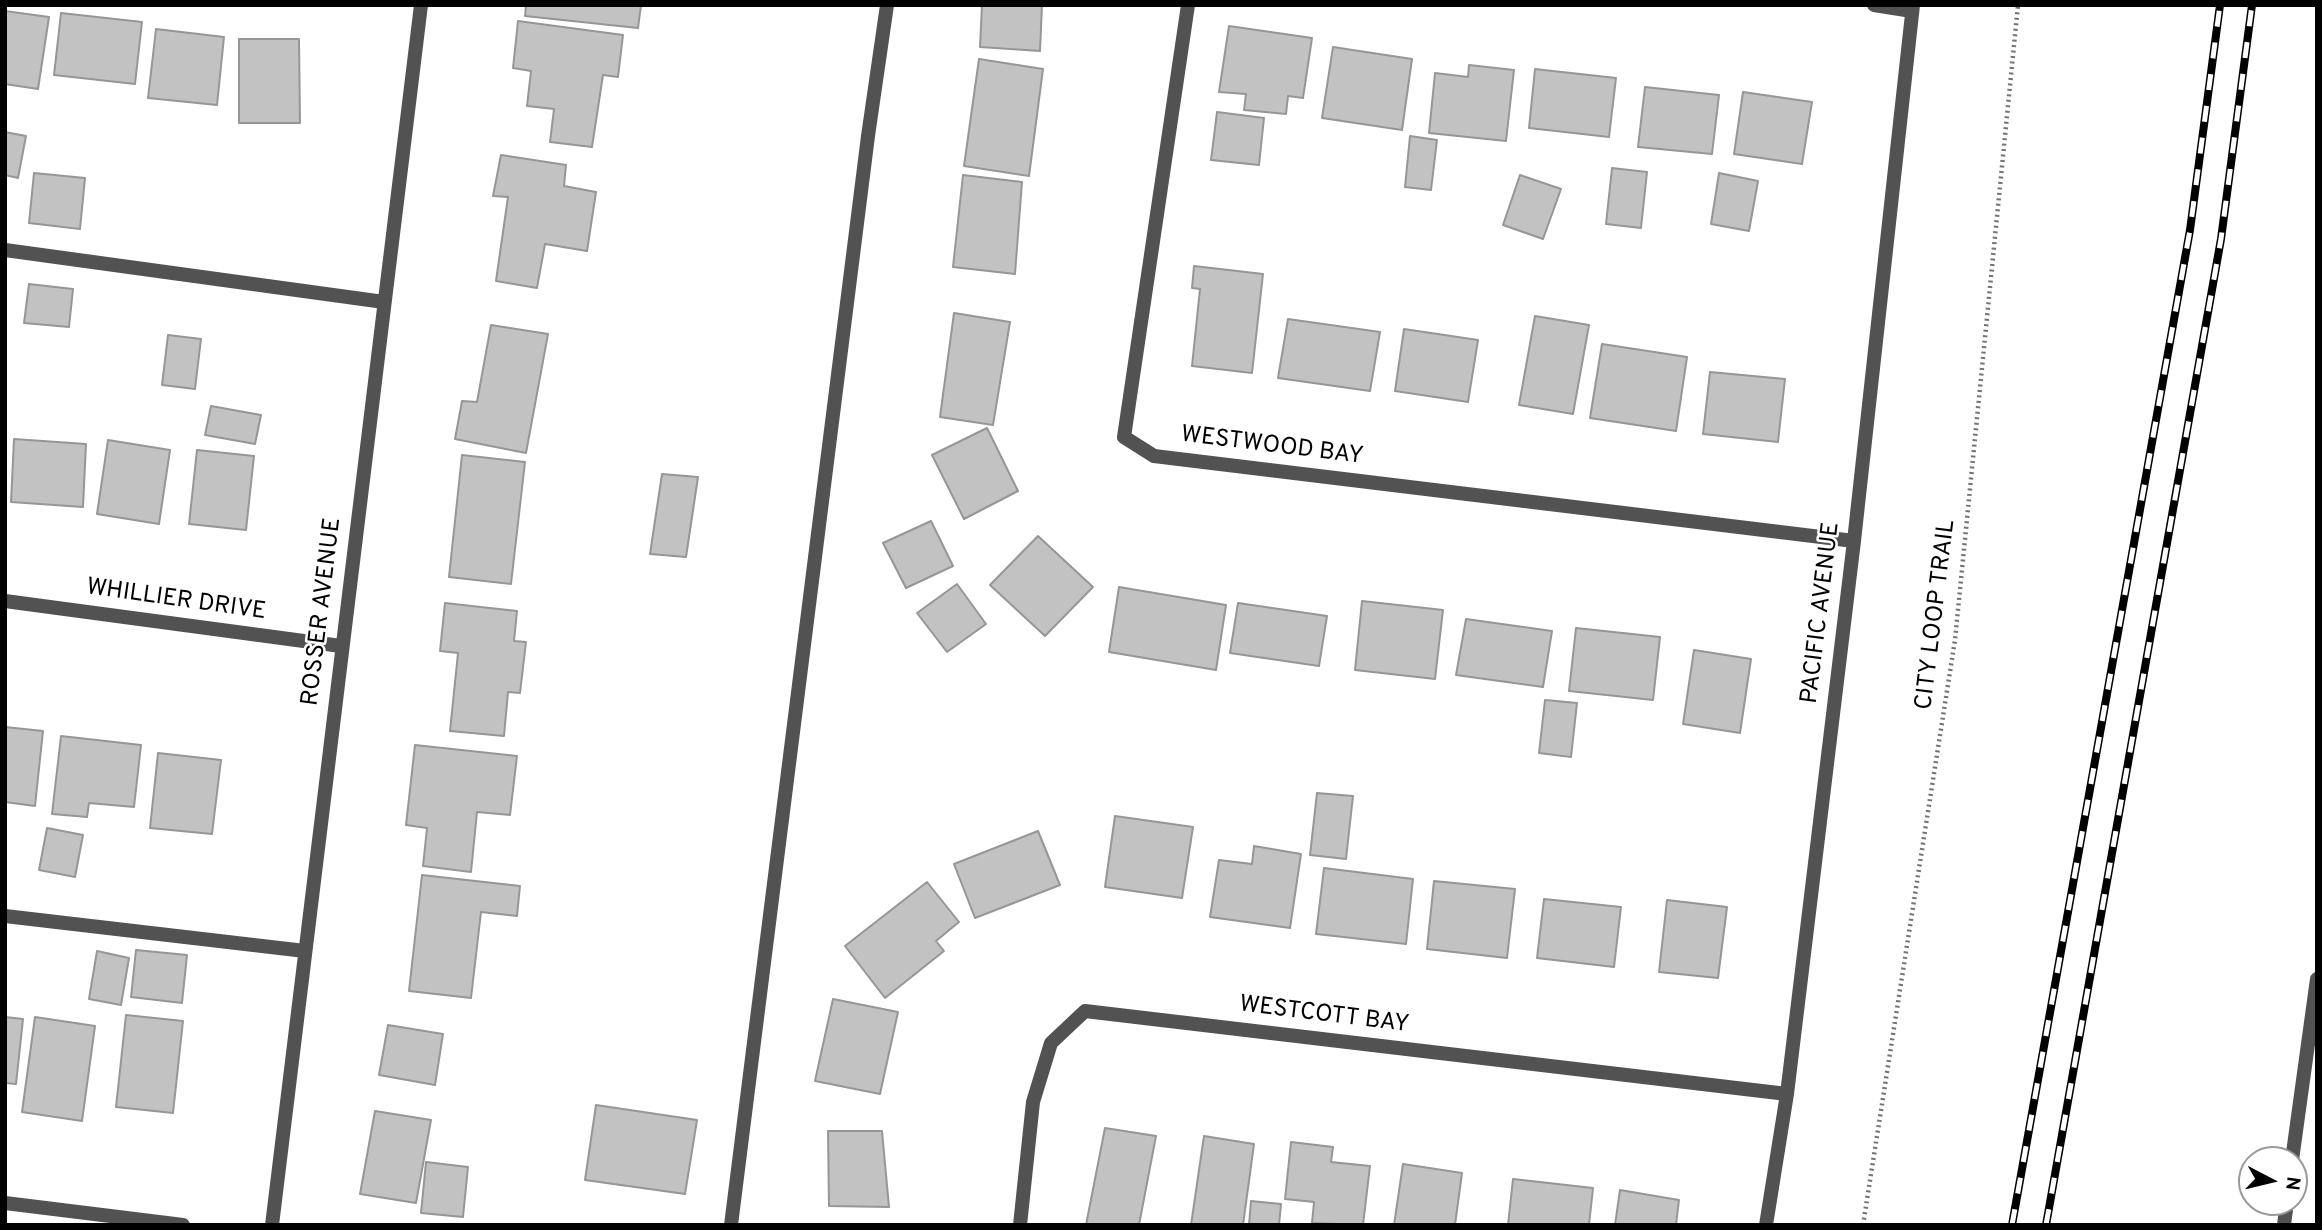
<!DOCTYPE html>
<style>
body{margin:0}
#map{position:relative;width:2322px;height:1230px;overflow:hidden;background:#fff;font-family:Overpass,sans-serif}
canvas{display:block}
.frame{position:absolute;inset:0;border:7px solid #000;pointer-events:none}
.north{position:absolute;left:2238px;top:1146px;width:70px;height:70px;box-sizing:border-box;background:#fff;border:2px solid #999;border-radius:50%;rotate:97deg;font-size:19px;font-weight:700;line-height:28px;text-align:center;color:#000}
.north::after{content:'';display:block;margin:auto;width:24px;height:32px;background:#000;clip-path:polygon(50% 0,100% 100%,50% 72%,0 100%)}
</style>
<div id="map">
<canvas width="2322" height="1230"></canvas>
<div class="frame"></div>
<div class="north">N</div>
</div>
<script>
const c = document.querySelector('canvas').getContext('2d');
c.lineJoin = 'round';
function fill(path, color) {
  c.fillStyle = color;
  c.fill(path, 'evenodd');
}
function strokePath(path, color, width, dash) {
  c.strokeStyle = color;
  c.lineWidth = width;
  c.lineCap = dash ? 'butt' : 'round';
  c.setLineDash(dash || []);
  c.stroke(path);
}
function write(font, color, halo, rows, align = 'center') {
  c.font = font + ' Overpass,sans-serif';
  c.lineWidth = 5;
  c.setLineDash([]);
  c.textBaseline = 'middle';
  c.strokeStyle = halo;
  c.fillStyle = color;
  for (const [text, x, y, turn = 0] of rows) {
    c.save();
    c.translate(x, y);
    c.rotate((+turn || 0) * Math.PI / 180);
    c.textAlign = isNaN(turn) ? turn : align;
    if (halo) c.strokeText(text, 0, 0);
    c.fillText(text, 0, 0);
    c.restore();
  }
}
const building = new Path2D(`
 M526,5H641L638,28L525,16Z
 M982,5H1042L1040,51L980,47Z
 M5,11L49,17L38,89L5,84Z
 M61,13L142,22L135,84L54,75Z
 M518,21L623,35L618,77L603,75L592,147L550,142L554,109L527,106L531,71L513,68Z
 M1229,26L1312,38L1303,98L1288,96L1286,114L1244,110L1246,94L1219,92Z
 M156,29L224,37L217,105L148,98Z
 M239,39H299L300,123H239Z
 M1333,47L1412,59L1402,130L1322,118Z
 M979,59L1043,69L1029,176L964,166Z
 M1469,65L1514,70L1506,141L1429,133L1435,73L1468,77Z
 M1535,69L1616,78L1609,137L1529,128Z
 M1645,87L1719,95L1712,154L1638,147Z
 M1743,92L1812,102L1802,164L1734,154Z
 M1217,112L1264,118L1259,165L1211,160Z
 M5,132L26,136L18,178L5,175Z
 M1410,136L1437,140L1431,190L1405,187Z
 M501,155L566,165L564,186L596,192L587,251L545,244L537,288L496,281L508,197L493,196Z
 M1612,168L1647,172L1641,228L1606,224Z
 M34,173L85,178L80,229L29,223Z
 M1719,173L1758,181L1749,231L1711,224Z
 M963,175L1022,182L1015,274L953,267Z
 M1520,175L1561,189L1543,239L1503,225Z
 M1194,266L1263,274L1252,373L1192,366L1200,289L1192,288Z
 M29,284L73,289L69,327L24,323Z
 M954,313L1010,322L993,425L940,417Z
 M1535,316L1589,325L1573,414L1519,405Z
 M1288,319L1380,332L1370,391L1278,378Z
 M491,325L548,334L526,453L455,439L462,401L477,402Z
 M1404,329L1478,340L1468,402L1395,391Z
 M168,335L201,339L195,389L162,385Z
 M1602,344L1687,357L1676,431L1590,418Z
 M1710,372L1785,379L1778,442L1703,434Z
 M211,406L261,415L255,444L205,435Z
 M987,428L1018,491L964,519L932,455Z
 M14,439L86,444L83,507L11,502Z
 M108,440L170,450L159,524L97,514Z
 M197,450L254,456L246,530L189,524Z
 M462,455L525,462L511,584L449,577Z
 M662,474L698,477L686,557L650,554Z
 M931,521L953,566L906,588L883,543Z
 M1038,536L1093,587L1045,636L990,585Z
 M957,584L986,624L947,652L917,613Z
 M1119,587L1226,605L1216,670L1109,652Z
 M1362,601L1443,610L1435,679L1355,670Z
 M445,603L517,611L514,641L526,642L520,693L508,692L504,736L450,731L458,653L440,651Z
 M1238,603L1327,616L1319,666L1230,653Z
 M1466,619L1552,631L1543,687L1456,675Z
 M1576,628L1660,637L1653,700L1569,691Z
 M1694,650L1751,659L1740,733L1683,724Z
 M1545,700L1577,703L1571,757L1539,753Z
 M5,727L43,731L35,806L5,802Z
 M61,736L141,745L134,807L89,803L87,817L52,814Z
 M415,745L517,756L510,815L477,812L471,872L423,866L427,828L406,825Z
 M158,753L221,760L212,834L150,828Z
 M1317,793L1353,796L1346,859L1310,855Z
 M1115,816L1193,827L1182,898L1105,887Z
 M47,828L83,835L75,877L39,870Z
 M1038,831L1060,885L975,918L954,864Z
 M1254,846L1301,854L1290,928L1210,917L1219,860L1252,864Z
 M1324,868L1413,879L1406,944L1316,934Z
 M422,875L520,886L517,916L481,912L471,998L409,991Z
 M1434,881L1515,889L1507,958L1427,949Z
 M927,882L959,922L936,941L944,951L885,998L845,946Z
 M1544,899L1621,907L1614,967L1537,958Z
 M1667,900L1727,907L1718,978L1659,972Z
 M136,950L187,955L182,1003L131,997Z
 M97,951L129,958L121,1005L89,999Z
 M833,999L898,1012L880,1094L815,1081Z
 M126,1015L183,1021L173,1113L116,1107Z
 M5,1017L23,1019L16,1084L5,1083Z
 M35,1017L95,1026L82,1121L22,1112Z
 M388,1025L443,1034L435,1085L379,1075Z
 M596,1105L697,1120L685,1194L585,1180Z
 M375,1111L431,1120L416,1203L360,1194Z
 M1105,1128L1156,1136L1139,1225H1086Z
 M828,1131H882L889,1207L829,1206Z
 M1204,1136L1254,1144L1243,1225H1191Z
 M1291,1142L1333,1147L1331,1162L1370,1166L1363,1225L1312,1223L1314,1202L1285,1199Z
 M426,1162L468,1167L463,1217L421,1213Z
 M1403,1164L1462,1173L1455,1225H1394Z
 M1513,1179L1593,1188L1589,1225H1508Z
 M1620,1190L1679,1200L1676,1225H1615Z
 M1251,1201L1281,1204L1279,1225H1249Z`);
fill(building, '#c2c2c2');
strokePath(building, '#969696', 2);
strokePath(new Path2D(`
 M1863,1225L1955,640L2018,5`), '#747474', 4.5, [2, 3.5]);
strokePath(new Path2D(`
 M5,250L384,302
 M5,916L305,951
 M2292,1160L2317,979
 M731,1225L868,136L887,5
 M2284,1225L2287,1202`), '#525252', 14);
strokePath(new Path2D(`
 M1188,5L1124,437L1154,456L1854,541
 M1874,5L1912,11
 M5,601L341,646
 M5,1203L183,1225
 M1020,1225L1033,1102L1051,1043L1085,1011L1787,1094
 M1766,1225L1787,1094L1854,541L1913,5`), '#525252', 14);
strokePath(new Path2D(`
 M272,1225L421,5`), '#525252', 14);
const rail = new Path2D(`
 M2012,1225L2190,230L2220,5
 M2046,1225L2221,239L2252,5`);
strokePath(rail, '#000', 8);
strokePath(rail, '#fff', 5, [16]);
write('24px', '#000', '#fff', [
 ["WESTWOOD BAY",1272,447,7],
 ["WHILLIER DRIVE",176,601,8],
 ["ROSSER AVENUE",323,612,-83],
 ["PACIFIC AVENUE",1822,613,-83],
 ["CITY LOOP TRAIL",1937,615,-83],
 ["WESTCOTT BAY",1324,1016,7]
]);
</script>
